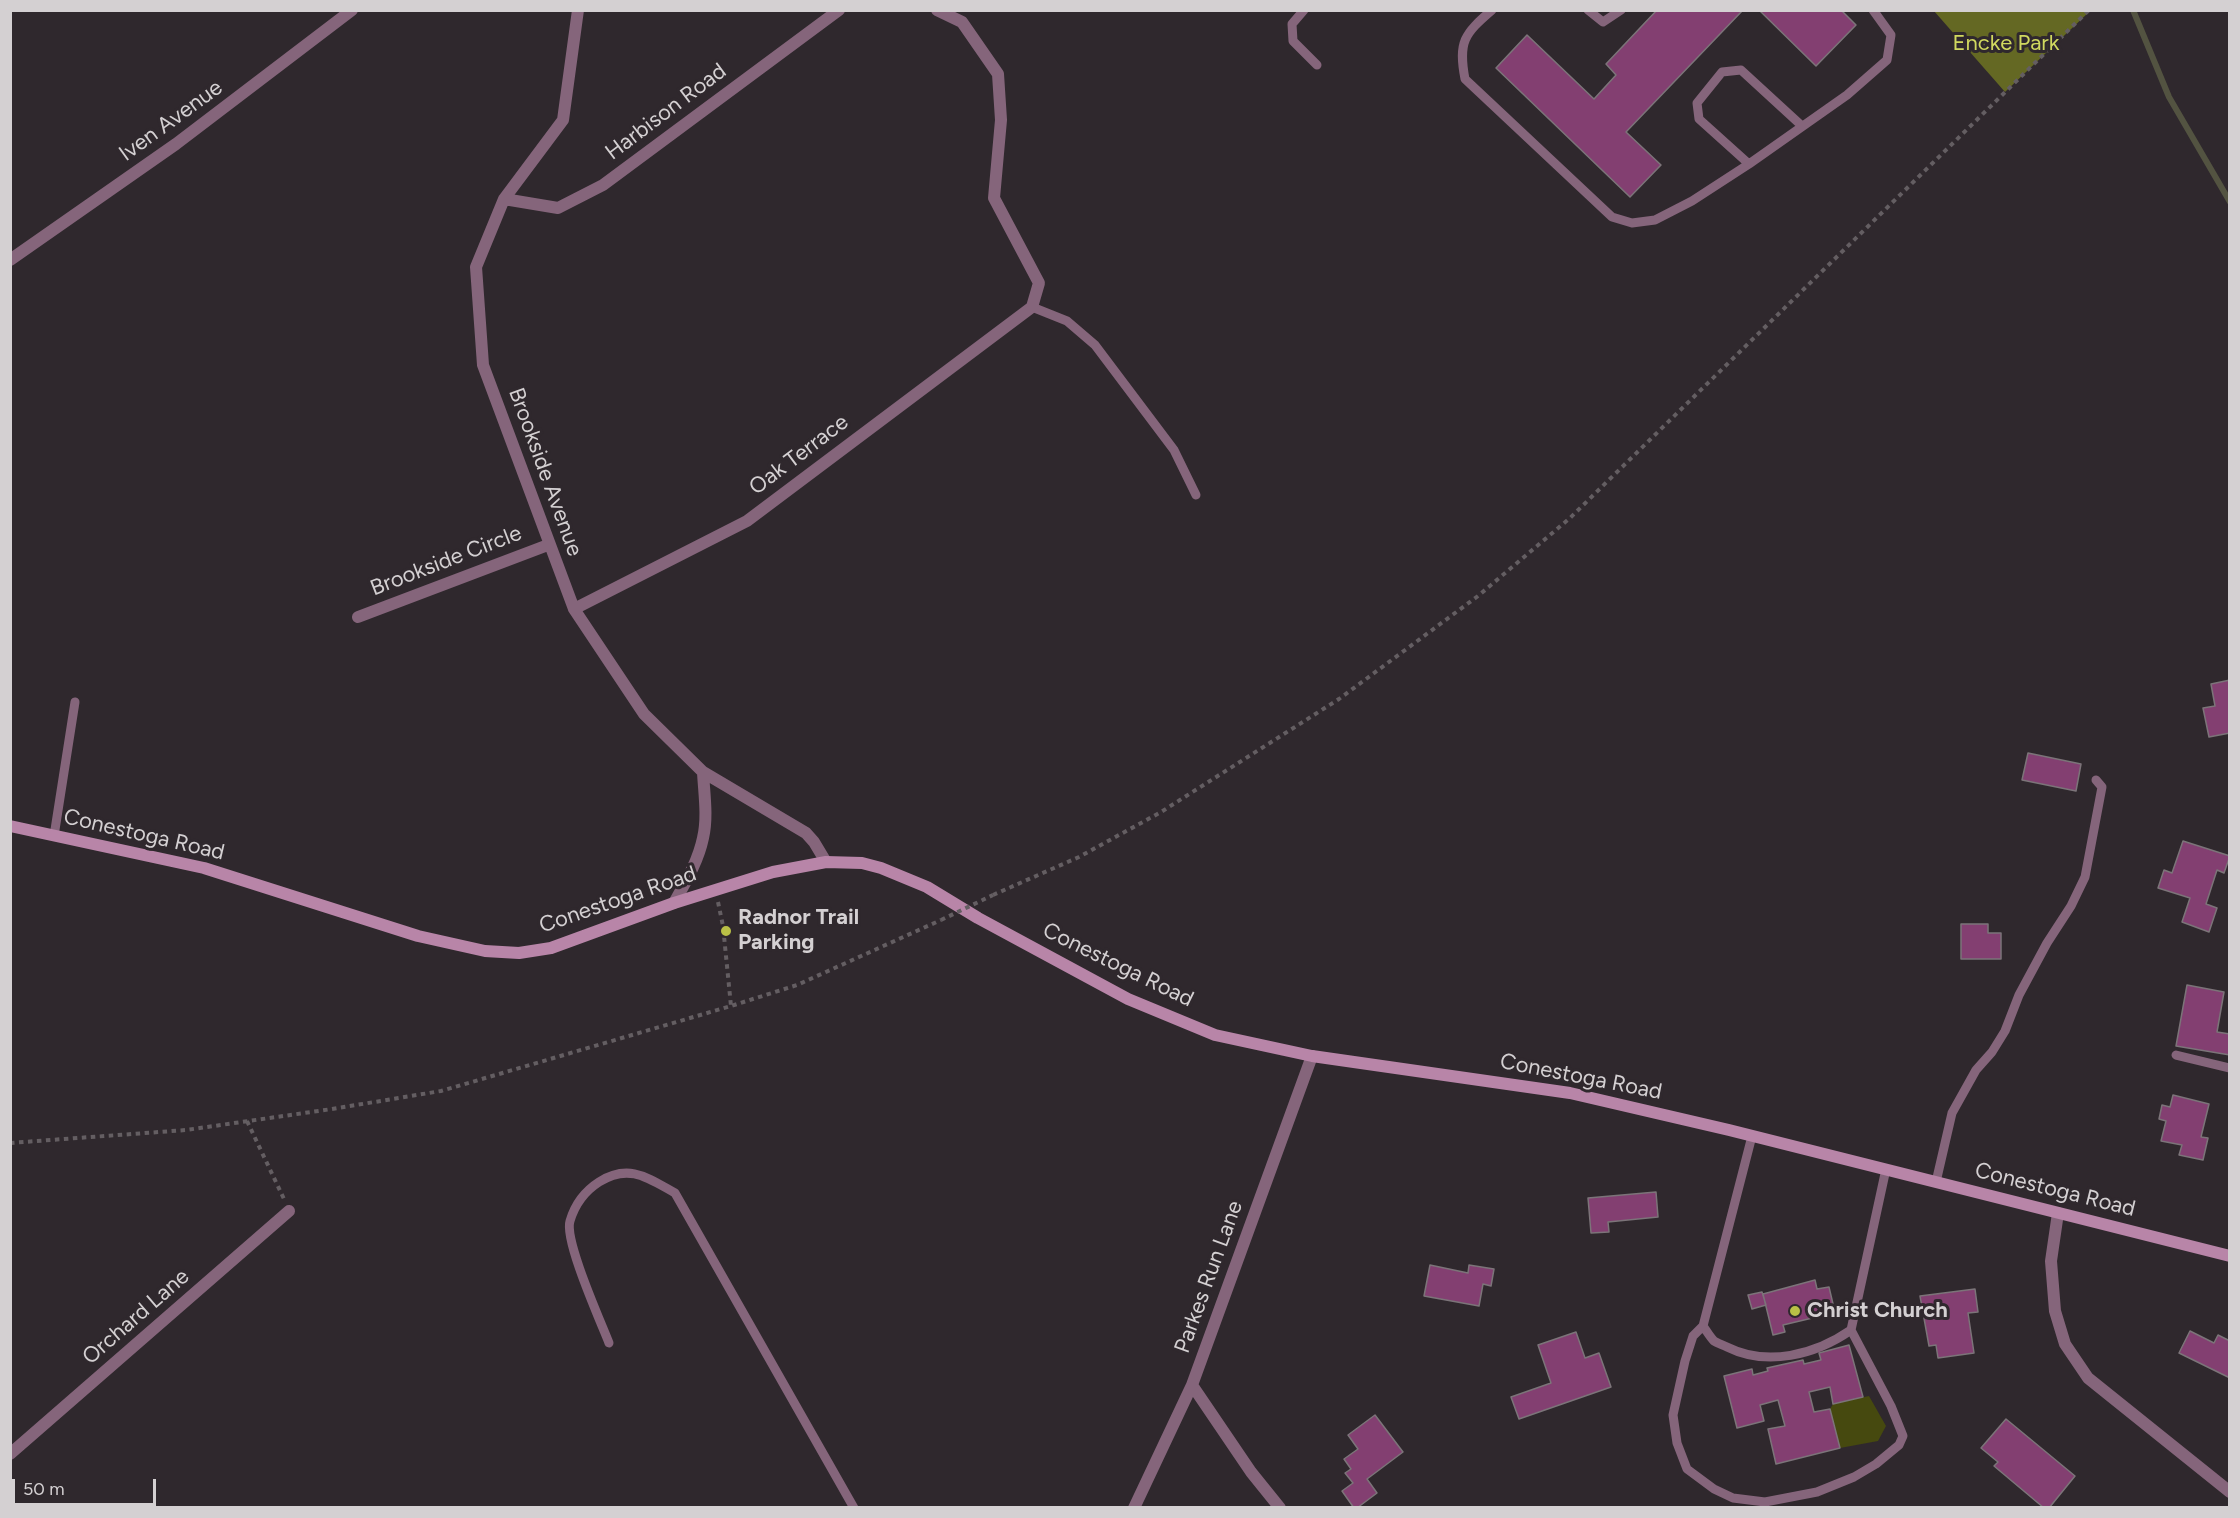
<!DOCTYPE html>
<style>
body{margin:0}
#map{position:relative;width:2240px;height:1518px;overflow:hidden;background:#2f282d;font-family:Figtree,sans-serif}
canvas{display:block}
.frame{position:absolute;inset:0;border:12px solid #d4d0d2;pointer-events:none}
.scale{position:absolute;left:12px;top:1479px;width:144px;height:27px;box-sizing:border-box;border:3px solid #d4d0d2;border-top:0;padding-left:8px;font-size:18px;line-height:21px;white-space:nowrap;color:#d4d0d2;-webkit-text-stroke:4px #2f282d;paint-order:stroke}
</style>
<div id="map">
<canvas width="2240" height="1518"></canvas>
<div class="frame"></div>
<div class="scale">50 m</div>
</div>
<script>
const c = document.querySelector('canvas').getContext('2d');
c.lineJoin = 'round';
function fill(path, color) {
  c.fillStyle = color;
  c.fill(path, 'evenodd');
}
function strokePath(path, color, width, dash) {
  c.strokeStyle = color;
  c.lineWidth = width;
  c.lineCap = dash ? 'butt' : 'round';
  c.setLineDash(dash || []);
  c.stroke(path);
}
function write(font, color, halo, rows, align = 'center') {
  c.font = font + ' Figtree,sans-serif';
  c.lineWidth = 6;
  c.setLineDash([]);
  c.textBaseline = 'middle';
  c.strokeStyle = halo;
  c.fillStyle = color;
  for (const [text, x, y, turn = 0] of rows) {
    c.save();
    c.translate(x, y);
    c.rotate((+turn || 0) * Math.PI / 180);
    c.textAlign = isNaN(turn) ? turn : align;
    if (halo) c.strokeText(text, 0, 0);
    c.fillText(text, 0, 0);
    c.restore();
  }
}
fill(new Path2D(`
 M1869,1396L1886,1426L1878,1441L1840,1448L1830,1409L1833,1404Z`), '#46490f');
fill(new Path2D(`
 M1934,11H2090L2005,92Z`), '#646823');
strokePath(new Path2D(`
 M2133,10L2169,97L2230,202`), '#535341', 6);
const building = new Path2D(`
 M1657,10H1743L1626,132L1661,165L1630,197L1496,68L1527,35L1594,99L1616,75L1606,64Z
 M1759,10H1841L1856,25L1816,66Z
 M2230,680V733L2209,737L2203,708L2215,706L2211,684Z
 M2028,753L2081,764L2076,791L2022,780Z
 M2183,841L2230,856L2224,873L2217,870L2206,904L2217,908L2209,932L2182,922L2190,898L2158,888L2164,870L2172,873Z
 M1961,924H1988V933H2001V959H1961Z
 M2187,985L2224,992L2217,1032L2230,1034V1055L2176,1046Z
 M2173,1095L2209,1104L2201,1137L2208,1138L2203,1160L2179,1155L2182,1145L2161,1141L2166,1121L2159,1119L2162,1105L2170,1107Z
 M1656,1192L1658,1217L1608,1222L1609,1232L1591,1233L1588,1198Z
 M1430,1265L1468,1273L1469,1265L1494,1269L1491,1286L1483,1284L1479,1306L1424,1296Z
 M1815,1280L1817,1289L1829,1287L1833,1304L1823,1306L1825,1315L1783,1325L1785,1332L1773,1335L1763,1294Z
 M1975,1289L1978,1312L1968,1313L1974,1353L1938,1358L1936,1345L1929,1346L1920,1296Z
 M1762,1292L1766,1305L1752,1309L1748,1295Z
 M2190,1331L2214,1343L2218,1335L2230,1341V1378L2179,1353Z
 M1576,1332L1585,1358L1599,1353L1611,1387L1519,1419L1511,1397L1551,1383L1538,1345Z
 M1849,1345L1863,1397L1833,1404L1830,1387L1809,1392L1814,1412L1830,1409L1840,1448L1776,1464L1768,1429L1785,1426L1778,1400L1760,1405L1764,1421L1737,1428L1724,1376L1752,1369L1753,1375L1768,1371L1767,1368L1803,1360L1804,1364L1821,1360L1819,1353Z
 M1375,1415L1403,1452L1367,1479L1377,1493L1357,1508H1354L1342,1491L1353,1483L1345,1473L1351,1469L1344,1459L1358,1449L1348,1435Z
 M2006,1419L2075,1476L2049,1508H2044L1994,1466L1998,1462L1981,1448Z`);
fill(building, '#833f71');
strokePath(building, '#7c7479', 1.5);
strokePath(new Path2D(`
 M993,895L1079,857L1161,812L1339,699L1478,596L1570,518L2089,10
 M718,902L723,926L731,1006
 M247,1121L284,1199
 M10,1143L186,1130L332,1109L441,1091L731,1006L797,985L941,920`), '#645e62', 4, [4.5, 4.5]);
strokePath(new Path2D(`
 M1304,10L1292,24L1293,41L1317,65
 M1492,10C1464,34 1458,42 1465,79L1612,217L1632,223L1655,220L1692,201L1749,164L1847,95L1887,60L1891,35L1873,10
 M1588,10L1603,22L1621,10
 M1749,164L1699,119L1697,103L1722,72L1741,70L1802,126
 M1032,307L1067,321L1095,345L1174,450L1196,495
 M54,836L75,702
 M2176,1055L2230,1068
 M1752,1136L1703,1326L1693,1336L1685,1361L1673,1415L1677,1443L1687,1469L1714,1489L1733,1498L1765,1502L1817,1492L1854,1477L1876,1464L1899,1445L1903,1436L1891,1406L1851,1330L1886,1169
 M1936,1182L1952,1113L1976,1070L1992,1052L2005,1031L2019,995L2047,943L2071,906L2085,877L2102,787L2096,780
 M1703,1326C1706,1330 1710,1337 1714,1341C1717,1343 1723,1345 1727,1347C1767,1367 1815,1355 1851,1330
 M609,1343C600,1320 564,1240 570,1221C575,1204 585,1191 599,1182C629,1163 648,1178 675,1193L854,1508`), '#85657b', 9);
strokePath(new Path2D(`
 M578,10L563,120L504,199L476,267L483,365L574,609L644,714L703,772L806,833L814,842L826,862
 M504,199L558,208L603,185L839,10
 M10,260L176,144L352,10
 M574,609L747,521L1032,307L1039,283L994,198L1001,120L998,74L962,22L937,10
 M358,617L548,545
 M674,903C685,883 698,862 703,838C708,817 704,793 703,772
 M2058,1213L2051,1261L2055,1311L2065,1344L2088,1378L2230,1492
 M1192,1385L1251,1472L1280,1508
 M10,1454L289,1211
 M1134,1508L1192,1385L1312,1056`), '#85657b', 12);
strokePath(new Path2D(`
 M10,826L204,868L418,936L485,951L519,953L551,948L674,903L773,872L826,862L862,863L881,868L927,887L978,918L1128,999L1215,1035L1312,1056L1570,1093L1729,1130L2230,1256`), '#b885a8', 12);
strokePath(new Path2D(`
 M941,920L993,895`), '#645e62', 4, [4.5, 4.5]);
for (const [x, y, r, color] of [
 [726,931,6,"#b9c046"],
 [1795,1311,6,"#b9c046"]
]) {
  const dot = new Path2D();
  dot.arc(x, y, r, 0, 2 * Math.PI);
  c.fillStyle = color;
  c.fill(dot);
  strokePath(dot, '#2f282d', 2);
}
write('22px', '#d0d85f', '#2f282d', [
 ["Encke Park",2006,44]
]);
write('22px', '#d4d0d2', '#2f282d', [
 ["Harbison Road",666,112,-37],
 ["Iven Avenue",171,121,-36],
 ["Oak Terrace",799,455,-37],
 ["Brookside Avenue",545,472,70],
 ["Brookside Circle",446,561,-21],
 ["Conestoga Road",144,835,13],
 ["Conestoga Road",618,900,-19],
 ["Conestoga Road",1118,965,26],
 ["Conestoga Road",1581,1077,11],
 ["Conestoga Road",2055,1190,14],
 ["Parkes Run Lane",1209,1277,-70],
 ["Orchard Lane",136,1317,-41]
]);
write('bold 22px', '#d4d0d2', '#2f282d', [
 ["Radnor Trail",738,918],
 ["Parking",738,943],
 ["Christ Church",1807,1311]
], 'left');
</script>
